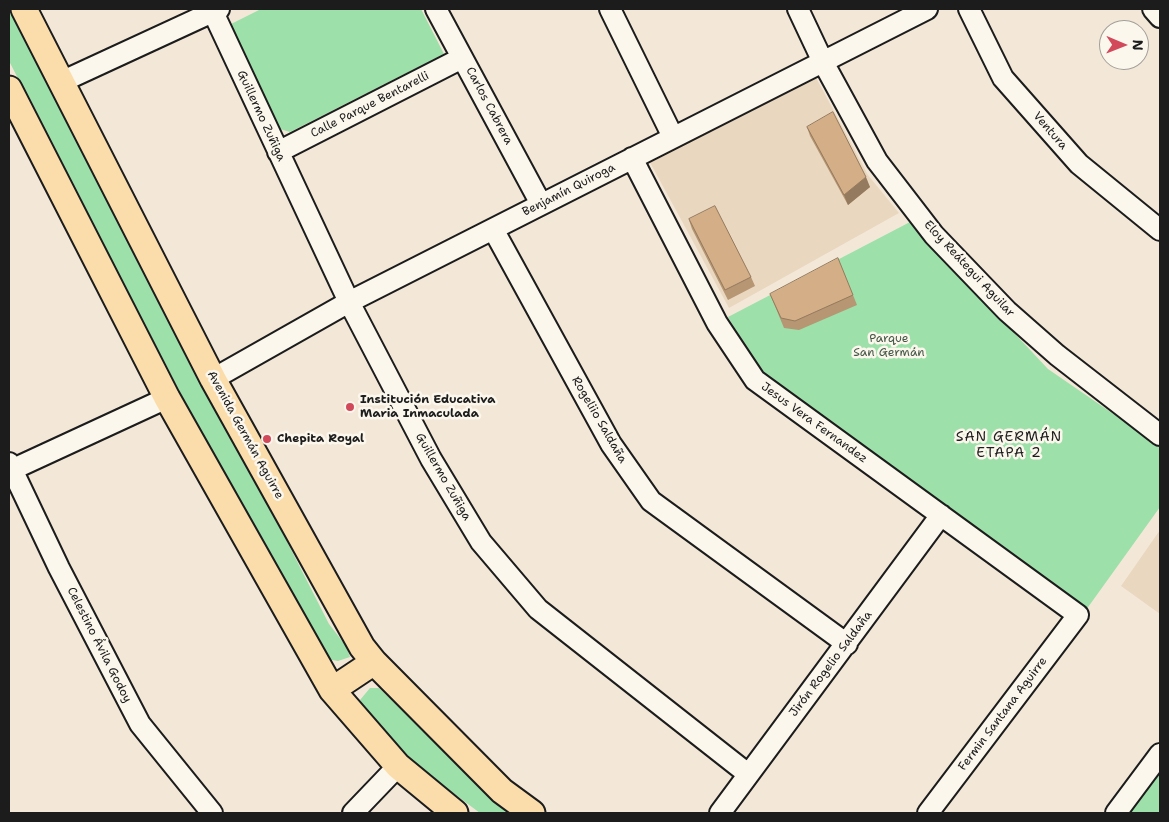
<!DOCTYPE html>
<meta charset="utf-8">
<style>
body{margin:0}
#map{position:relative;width:1169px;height:822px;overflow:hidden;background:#f3e8d8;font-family:"Shantell Sans",sans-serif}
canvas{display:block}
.frame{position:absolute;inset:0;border:10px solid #1c1c1c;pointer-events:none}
.north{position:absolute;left:1099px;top:20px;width:50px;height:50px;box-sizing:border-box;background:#fbf7ec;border:1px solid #a29f99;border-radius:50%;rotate:91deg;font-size:14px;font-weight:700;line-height:20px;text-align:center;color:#1c1c1c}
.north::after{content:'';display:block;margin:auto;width:18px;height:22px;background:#d1495b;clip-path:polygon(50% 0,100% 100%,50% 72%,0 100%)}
</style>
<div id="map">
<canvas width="1169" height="822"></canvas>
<div class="frame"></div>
<div class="north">N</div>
</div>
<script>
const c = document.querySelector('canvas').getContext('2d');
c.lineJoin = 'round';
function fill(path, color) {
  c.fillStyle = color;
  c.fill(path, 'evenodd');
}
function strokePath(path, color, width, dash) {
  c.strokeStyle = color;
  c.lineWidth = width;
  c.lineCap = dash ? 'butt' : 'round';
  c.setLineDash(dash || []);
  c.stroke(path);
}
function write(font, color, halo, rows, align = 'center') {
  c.font = font + ' "Shantell Sans",sans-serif';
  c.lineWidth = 5;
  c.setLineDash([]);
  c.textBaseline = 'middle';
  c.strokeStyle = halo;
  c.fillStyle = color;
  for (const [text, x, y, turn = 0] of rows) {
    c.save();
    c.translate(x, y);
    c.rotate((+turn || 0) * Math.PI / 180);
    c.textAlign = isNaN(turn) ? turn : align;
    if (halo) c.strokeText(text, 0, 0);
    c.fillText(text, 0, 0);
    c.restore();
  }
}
fill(new Path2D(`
 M812,70L868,175L899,213L729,308L646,155Z
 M1160,530V614L1121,586Z`), '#ead7bf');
fill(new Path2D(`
 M9,9H12L203,377L329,624L346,646L350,657L338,661L327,659L292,609L9,61Z
 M261,9H421L444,54L290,132L280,129L227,26Z
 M910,222L1048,369L1160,446V507L1086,610L764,378L728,317Z
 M370,688H379L465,771L521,813H480L414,764L364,708L360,700Z
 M1160,773V813H1129Z`), '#9de0aa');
const minor = new Path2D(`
 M436,9L541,204
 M610,9L673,137
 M798,9L823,62L877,161L934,235L1007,311L1057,355L1160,435
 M969,9L1003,78L1079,164L1160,230
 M1153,9L1160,17
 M213,12L349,302L431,459L481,542L538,609L748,774
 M61,82L219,9
 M278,152L462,58
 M632,158L717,323L755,380L1078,615L928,813
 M493,229L611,444L651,501L847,644
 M213,379L349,302L927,9
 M9,463L59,568L140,724L212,813
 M9,471L167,398
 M353,813L398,766
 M720,813L941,515
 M1116,813L1160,754`);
const major = new Path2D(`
 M24,9L213,379L362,647L374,662L502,791L532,813
 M9,89L167,398L332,690L398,766L455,813
 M332,690L374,662`);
strokePath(minor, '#1c1c1c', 24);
strokePath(major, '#1c1c1c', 29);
strokePath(minor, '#fbf7ec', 20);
strokePath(major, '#fbddab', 25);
fill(new Path2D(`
 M807,127L870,187L848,205L810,136Z
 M689,220L751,277L755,286L728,300L692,229Z
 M770,294L853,295L857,305L799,330L784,328Z`), '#b69673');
fill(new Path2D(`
 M866,177L870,187L848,205L844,195Z`), '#947a5e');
const building = new Path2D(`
 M833,112L866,177L844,195L807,127Z
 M715,206L751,277L725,290L689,219Z
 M838,258L853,295L795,321L781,318L770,294Z`);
fill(building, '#d4ae86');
strokePath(building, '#947a5e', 1);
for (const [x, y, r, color] of [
 [350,407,5,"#d1495b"],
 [267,439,5,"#d1495b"]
]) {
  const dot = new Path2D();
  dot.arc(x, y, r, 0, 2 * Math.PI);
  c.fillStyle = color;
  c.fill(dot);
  strokePath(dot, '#fbf7ec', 2);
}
write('12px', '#1c1c1c', '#fbf7ec', [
 ["Calle Parque Bentarelli",370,105,-27],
 ["Carlos Cabrera",489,106,62],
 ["Guillermo Zuñiga",261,116,65],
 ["Ventura",1050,131,49],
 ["Benjamín Quiroga",569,190,-27],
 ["Eloy Reátegui Aguilar",969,269,47],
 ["Rogeliio Saldaña",599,420,60],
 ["Jesus Vera Fernandez",814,423,36],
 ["Avenida Germán Aguirre",245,435,61],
 ["Guillermo Zuñiga",443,477,60],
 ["Celestino Ávila Godoy",99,645,63],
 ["Jirón Rogelio Saldaña",831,664,-53],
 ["Fermin Santana Aguirre",1003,714,-53]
]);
write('12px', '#435747', '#fbf7ec', [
 ["Parque",889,339],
 ["San Germán",889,353]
]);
write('bold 12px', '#1c1c1c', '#fbf7ec', [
 ["Institución Educativa",360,400],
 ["Maria Inmaculada",360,414],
 ["Chepita Royal",277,439]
], 'left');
c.letterSpacing = '1px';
write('14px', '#1c1c1c', '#fbf7ec', [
 ["SAN GERMÁN",1009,437],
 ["ETAPA 2",1009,453]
]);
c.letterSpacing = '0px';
</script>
